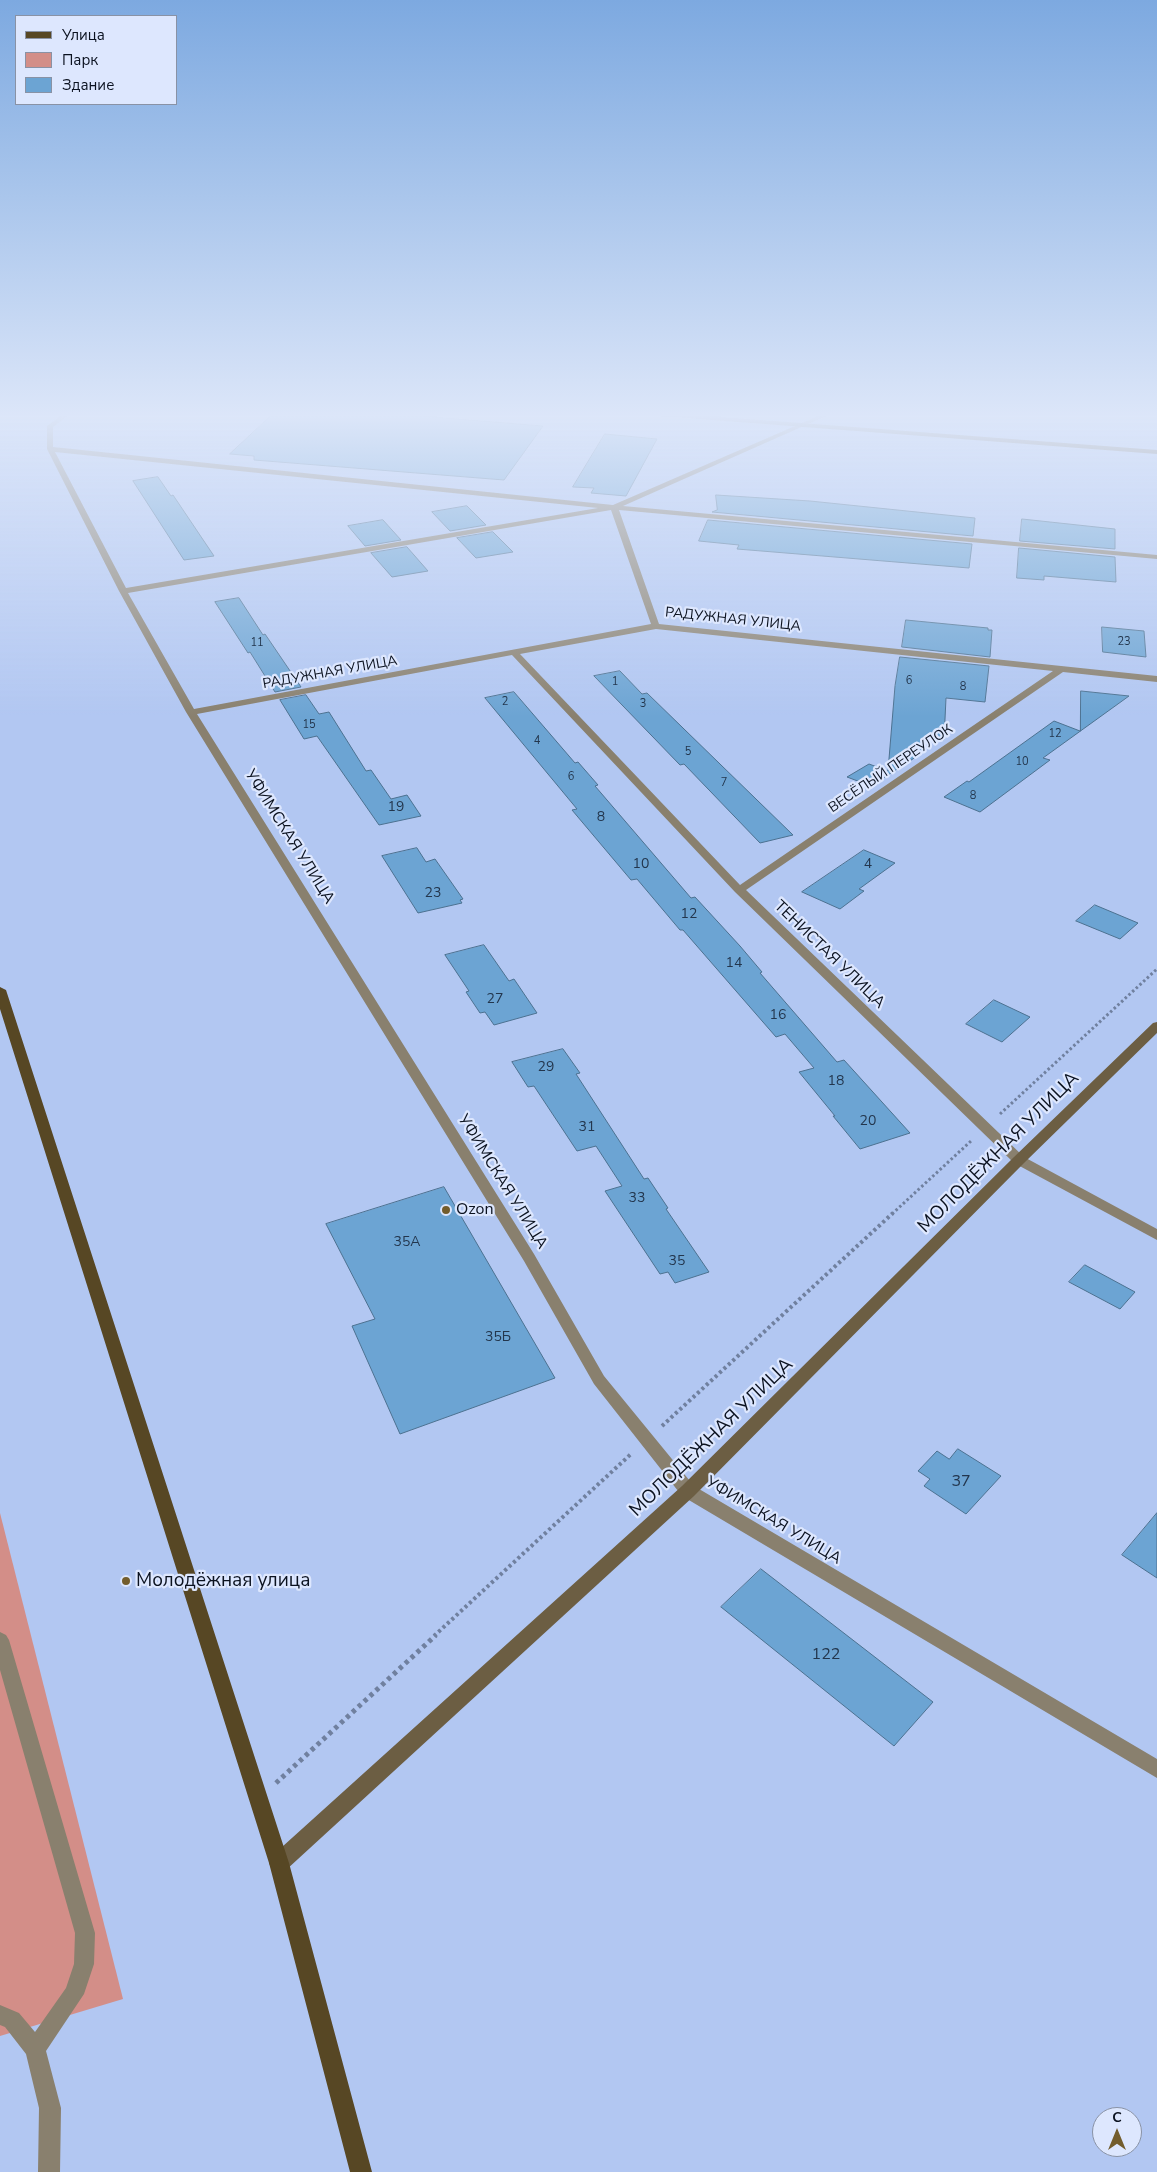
<!DOCTYPE html>
<meta charset="utf-8">
<style>
body{margin:0}
#map{position:relative;width:1157px;height:2172px;overflow:hidden;background:#b2c7f2;font-family:"Nunito Sans",sans-serif}
canvas{display:block}
.legend{position:absolute;left:15px;top:15px;width:162px;height:90px;box-sizing:border-box;background:#dde7fe;border:1px solid #8992a5;margin:0;padding:6px 9px;list-style:none;font-size:15px;color:#0b1220}
.legend li{display:flex;align-items:center;gap:10px;height:25px}
.legend b{width:25px;border:1px solid #8992a5}
.north{position:absolute;left:1092px;top:2107px;width:50px;height:50px;box-sizing:border-box;background:#dde7fe;border:1px solid #8992a5;border-radius:50%;rotate:0deg;font-size:14px;font-weight:700;line-height:20px;text-align:center;color:#0b1220}
.north::after{content:'';display:block;margin:auto;width:18px;height:22px;background:#735d2d;clip-path:polygon(50% 0,100% 100%,50% 72%,0 100%)}
</style>
<div id="map">
<canvas width="1157" height="2172"></canvas>
<ul class="legend">
<li><b style="height:6px;background:#574724"></b>Улица</li>
<li><b style="height:14px;background:#d38e88"></b>Парк</li>
<li><b style="height:14px;background:#6ca4d3"></b>Здание</li>
</ul>
<div class="north">С</div>
</div>
<script>
const c = document.querySelector('canvas').getContext('2d');
c.lineJoin = 'round';
function fill(path, color) {
  c.fillStyle = color;
  c.fill(path, 'evenodd');
}
function strokePath(path, color, width, dash) {
  c.strokeStyle = color;
  c.lineWidth = width;
  c.lineCap = dash ? 'butt' : 'round';
  c.setLineDash(dash || []);
  c.stroke(path);
}
function write(font, color, halo, rows, align = 'center') {
  c.font = font + ' "Nunito Sans",sans-serif';
  c.lineWidth = 4.5;
  c.setLineDash([]);
  c.textBaseline = 'middle';
  c.strokeStyle = halo;
  c.fillStyle = color;
  for (const [text, x, y, turn = 0] of rows) {
    c.save();
    c.translate(x, y);
    c.rotate((+turn || 0) * Math.PI / 180);
    c.textAlign = isNaN(turn) ? turn : align;
    if (halo) c.strokeText(text, 0, 0);
    c.fillText(text, 0, 0);
    c.restore();
  }
}
fill(new Path2D(`
 M0,1513L123,1999L0,2036Z`), '#d38e88');
const building = new Path2D(`
 M274,413H383L543,426L504,480L254,460V456L230,454Z
 M605,434L657,439L626,496L591,493L594,488L573,487Z
 M158,477L171,496L173,495L214,556L184,560L133,481Z
 M716,495L810,501L975,518L973,536L712,512L717,510Z
 M467,506L486,525L450,531L432,512Z
 M1022,519L1115,529V549L1020,541Z
 M383,520L401,540L365,546L348,526Z
 M708,520L972,544L969,568L737,549L739,545L699,541Z
 M493,532L513,552L476,558L457,538Z
 M407,547L428,571L392,577L371,553Z
 M1019,548L1115,557L1116,582L1044,576V580L1017,578Z
 M239,598L263,635L265,634L301,687L275,692L250,652L248,653L215,602Z
 M906,620L988,628V630H992L990,657L902,647Z
 M1102,627L1144,631L1146,657L1103,652Z
 M900,657L989,666L985,702L946,698L944,740L923,739L922,753L871,786L847,777L869,764L888,771L895,686Z
 M620,671L642,694L647,693L793,835L760,843L684,764L680,765L594,676Z
 M1081,691L1129,696L1043,758L1050,760L980,812L944,797L967,781L969,782L1054,721L1080,731Z
 M514,692L575,763L578,762L598,785L595,786L691,898L695,897L740,946L762,972L760,973L837,1062L844,1060L910,1133L860,1149L833,1116H835L799,1072L814,1068L785,1034L776,1037L683,930H680L637,879L631,880L572,810L577,809L485,698Z
 M306,695L319,714L329,712L366,771L371,770L391,799L407,795L421,816L379,825L317,736L304,739L280,700Z
 M417,848L426,862L435,859L463,899L460,900L462,903L418,913L382,856Z
 M864,850L895,863L859,889L864,891L840,909L802,892Z
 M1095,905L1138,923L1120,939L1076,921Z
 M484,945L509,981L514,979L537,1013L494,1025L485,1012L480,1013L466,992L469,991L445,955Z
 M994,1000L1030,1017L1002,1042L966,1024Z
 M563,1049L580,1073L576,1074L644,1179L648,1178L668,1208L666,1209L709,1272L675,1283L668,1272L660,1274L605,1191L622,1186L596,1146L577,1151L534,1086L528,1087L512,1062Z
 M444,1187L555,1378L400,1434L352,1326L375,1319L326,1224Z
 M1085,1265L1135,1292L1120,1309L1069,1282Z
 M958,1449L1001,1476L966,1514L924,1486L930,1479L918,1471L937,1451L949,1459Z
 M1157,1513V1578L1122,1555Z
 M761,1569L933,1702L894,1746L721,1607Z`);
fill(building, '#6ca4d3');
strokePath(building, '#4c7190', 1);
strokePath(new Path2D(`
 M1000,1114L1157,969
 M892,1214L971,1141`), '#70809f', 3, [2.5, 2.5]);
strokePath(new Path2D(`
 M662,1426L893,1213
 M434,1636L631,1454`), '#70809f', 4, [3, 3]);
strokePath(new Path2D(`
 M276,1783L436,1635`), '#70809f', 5, [4, 4]);
fill(new Path2D(`
 M0,1632L6,1635L9,1640L95,1933L94,1964L84,1994L46,2051L61,2108L60,2172H38L39,2108L26,2054L5,2027L0,2025V2005L19,2013L35,2032L66,1988L74,1964L75,1933L0,1670Z`), '#89806e');
fill(new Path2D(`
 M64,413H71L53,427V447L613,505L825,413H833L623,506L1157,555V559L619,510L659,624L1157,676V682L1063,672L746,890L1024,1157L1157,1229V1240L1014,1163L735,892L512,655L197,714L534,1254L604,1376L694,1486L1157,1759V1778L682,1496L594,1384L524,1261L186,712L119,591L47,449V426ZM55,452L598,508L126,588ZM611,510L651,624L194,709L128,593ZM656,629L1053,671L740,885L520,654Z`), '#89806e');
fill(new Path2D(`
 M644,413H669L1157,450V454L647,415Z
 M1157,1022V1033L1024,1163L694,1496L286,1870L279,1873L272,1870L269,1863L272,1856L682,1486L1014,1157L1153,1023Z`), '#6c5e43');
fill(new Path2D(`
 M0,987L6,990L289,1863L372,2172H350L269,1863L0,1009Z`), '#574724');
const sky = c.createLinearGradient(0, 0, 0, 717);
sky.addColorStop(0, '#7da9e0');
sky.addColorStop(0.58, '#dce6f9');
sky.addColorStop(1, '#dce6f900');
c.fillStyle = sky;
c.fillRect(0, 0, 1157, 717);
for (const [x, y, r, color] of [
 [446,1210,5,"#735d2d"],
 [126,1581,5,"#735d2d"]
]) {
  const dot = new Path2D();
  dot.arc(x, y, r, 0, 2 * Math.PI);
  c.fillStyle = color;
  c.fill(dot);
  strokePath(dot, '#dde7fe', 2);
}
write('11px', '#23364d', null, [
 ["23",1124,642],
 ["11",257,643],
 ["6",909,681],
 ["1",615,682],
 ["8",963,687],
 ["2",505,702],
 ["3",643,704],
 ["15",309,725],
 ["12",1055,734],
 ["4",537,741],
 ["5",688,752],
 ["10",1022,762],
 ["6",571,777],
 ["7",724,783],
 ["8",973,796]
]);
write('14px', '#0b1220', '#dde7fe', [
 ["РАДУЖНАЯ УЛИЦА",733,620,6],
 ["РАДУЖНАЯ УЛИЦА",330,673,-10],
 ["ВЕСЁЛЫЙ ПЕРЕУЛОК",891,769,-34]
]);
write('14px', '#23364d', null, [
 ["19",396,808],
 ["8",601,818],
 ["10",641,865],
 ["4",868,865],
 ["23",433,894],
 ["12",689,915],
 ["14",734,964],
 ["27",495,1000],
 ["16",778,1016],
 ["29",546,1068],
 ["18",836,1082],
 ["20",868,1122],
 ["31",587,1128],
 ["33",637,1199],
 ["35А",407,1243],
 ["35",677,1262],
 ["35Б",498,1338]
]);
write('16px', '#0b1220', '#dde7fe', [
 ["УФИМСКАЯ УЛИЦА",289,837,58],
 ["ТЕНИСТАЯ УЛИЦА",829,955,44],
 ["УФИМСКАЯ УЛИЦА",502,1182,58],
 ["УФИМСКАЯ УЛИЦА",773,1521,31]
]);
write('16px', '#0b1220', '#dde7fe', [
 ["Ozon",456,1210]
], 'left');
write('16px', '#23364d', null, [
 ["37",961,1482],
 ["122",826,1655]
]);
write('19px', '#0b1220', '#dde7fe', [
 ["МОЛОДЁЖНАЯ УЛИЦА",999,1153,-45],
 ["МОЛОДЁЖНАЯ УЛИЦА",712,1438,-44]
]);
write('19px', '#0b1220', '#dde7fe', [
 ["Молодёжная улица",136,1581]
], 'left');
</script>
